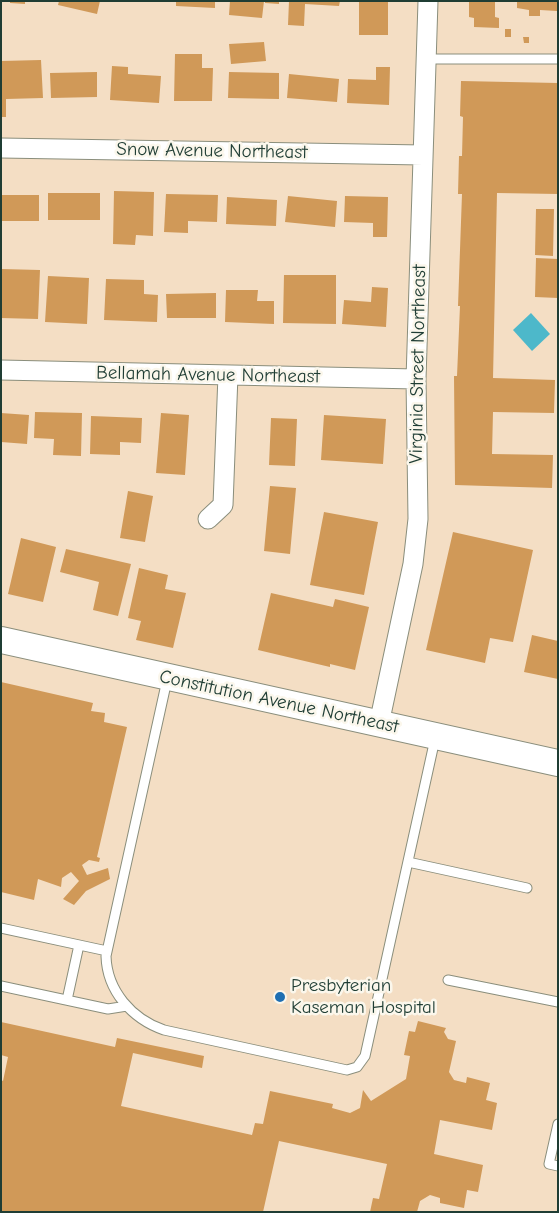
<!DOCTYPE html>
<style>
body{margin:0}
#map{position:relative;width:559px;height:1213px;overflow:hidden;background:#f4dec4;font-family:"Comic Neue",sans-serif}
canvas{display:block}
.frame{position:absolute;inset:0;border:2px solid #1f3d34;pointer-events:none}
</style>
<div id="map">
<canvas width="559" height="1213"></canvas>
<div class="frame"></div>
</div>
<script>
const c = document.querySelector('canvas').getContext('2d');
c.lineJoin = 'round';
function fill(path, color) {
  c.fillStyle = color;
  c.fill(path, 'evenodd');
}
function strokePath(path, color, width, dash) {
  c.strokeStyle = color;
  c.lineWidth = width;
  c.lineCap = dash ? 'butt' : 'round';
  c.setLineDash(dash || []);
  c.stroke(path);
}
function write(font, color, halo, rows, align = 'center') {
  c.font = font + ' "Comic Neue",sans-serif';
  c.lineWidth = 5;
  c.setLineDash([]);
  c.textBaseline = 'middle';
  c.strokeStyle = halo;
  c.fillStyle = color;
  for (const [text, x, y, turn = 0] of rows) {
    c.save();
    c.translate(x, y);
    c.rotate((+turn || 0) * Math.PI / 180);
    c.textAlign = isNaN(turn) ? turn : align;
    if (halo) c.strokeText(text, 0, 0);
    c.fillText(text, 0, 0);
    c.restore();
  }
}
fill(new Path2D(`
 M531,313L550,334L532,351L513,330Z`), '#4db8ca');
fill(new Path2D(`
 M10,1H25V4L10,3Z
 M59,1H100L97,14L58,5Z
 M176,1H215V8L176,6Z
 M230,1H264L262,18L229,15Z
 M265,1H279V4L265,3Z
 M289,1H340L339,6L305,4L304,26L288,25Z
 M359,1H388V35H359Z
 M472,1H495V17L499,18V28L474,27V18L469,17V2Z
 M517,1H558V6L557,11L540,10V16H529V10L517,8Z
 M505,29H511V37H505Z
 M523,37H529V43H524Z
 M264,42L266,61L231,64L229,44Z
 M175,54H202V68H213L212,101H174Z
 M41,60L43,98L6,99V117H1V61Z
 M112,66L128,67V74L161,76L159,103L110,100Z
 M376,67H390L389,105L347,103L348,79L376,80Z
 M97,72V97L51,98L50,73Z
 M229,72L279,73V99L228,98Z
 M289,74L339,79L337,102L287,98Z
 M461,81L558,83V194L497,193L493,378L555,380L554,413L493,412L492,454L553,455L552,488L455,485L454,376H457L460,306H458L462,194H458L459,156H462L463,117L460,116Z
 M114,191L154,192L153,236L136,235L135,245L113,244Z
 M48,193H100V220H48Z
 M166,194L218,195L217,222L188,221V233L164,232Z
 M1,195H39V221H1Z
 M288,196L337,201L335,227L285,222Z
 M345,196L388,197L387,237H373V223L344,222Z
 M227,197L277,200L276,226L226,224Z
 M536,209H554L553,256L535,255Z
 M536,258L558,259V298L535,297Z
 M1,269L40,270L38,319L1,318Z
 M284,275H336V324L283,323Z
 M48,276L89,278L87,324L45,322Z
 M106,279L144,280V294L158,295L157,322L104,320Z
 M372,287L388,288L386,327L342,324L344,300L371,302Z
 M226,290H258L257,301H274V324L225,322Z
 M216,293V318H167L166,294Z
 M35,412L82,413L81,456L53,455L54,439L34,438Z
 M1,413L29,415L27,444L1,442Z
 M161,413L189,415L185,475L156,473Z
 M324,415L386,419L383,464L321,460Z
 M91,416L142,418L141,443L120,442V455L90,454Z
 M271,418L297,419L295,466L269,465Z
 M270,486L296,488L290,554L264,551Z
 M128,491L153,496L145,542L120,538Z
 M324,512L378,522L364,595L310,585Z
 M453,532L533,550L513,642L490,638L485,663L426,650Z
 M21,538L56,547L43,602L8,594Z
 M66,549L131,564L118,616L93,610L99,582L60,572Z
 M139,568L168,575L165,589L186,593L173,648L136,640L141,621L128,618Z
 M271,593L333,607L335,599L369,607L355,670L330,664V667L258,650Z
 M532,635L558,641V679L524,672Z
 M1,682L93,703L91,711L105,713L104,722L127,727L97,857L100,858L99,862L89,860L82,865L87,875L108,868L110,879L86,891L74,905L63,899L79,881L71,872L62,878L61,887L38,879L34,900L1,892Z
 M418,1021L446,1028L444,1032L448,1039L456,1041L449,1072L454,1080L466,1083L467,1077L490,1083L486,1100L497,1103L492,1130L440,1120L434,1154L483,1165L478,1192L467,1190L464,1208L440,1203V1198L430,1195L420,1201L417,1212H370L373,1198L379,1199L387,1164L279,1141L263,1212H1V1080L3,1081L8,1057L1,1055V1022L115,1047L117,1038L204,1056L202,1068L133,1053L121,1106L252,1135L255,1123L263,1124L270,1091L333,1104L332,1108L350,1113L360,1108L363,1090L371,1101L406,1079L410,1056L404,1055L409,1031L415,1032Z`), '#d09958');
const lane = new Path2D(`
 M427,59H558
 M167,680L106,956C107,991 132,1019 164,1030L347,1070L357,1067L365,1056L435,739
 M408,862L527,888
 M1,928L107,951
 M448,980L558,1002
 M1,986L108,1009L127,1006
 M67,1000L79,945
 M558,1124L549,1164L558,1166`);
const street = new Path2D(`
 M1,148L423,155
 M1,370L416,379
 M208,519L223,505L228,375
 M379,724L413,564L418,519L416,379L428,1`);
const secondary = new Path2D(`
 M1,640L558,763`);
strokePath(lane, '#8a8e7c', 11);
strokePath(street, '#8a8e7c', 21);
strokePath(secondary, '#8a8e7c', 28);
strokePath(lane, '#fff', 9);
strokePath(street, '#fff', 19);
strokePath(secondary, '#fff', 26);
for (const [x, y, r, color] of [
 [280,997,6,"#1f6fb2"]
]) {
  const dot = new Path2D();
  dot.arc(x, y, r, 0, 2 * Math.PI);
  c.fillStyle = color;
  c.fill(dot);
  strokePath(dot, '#fbf7ec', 2);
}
write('19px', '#1f3d34', '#fbf7ec', [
 ["Snow Avenue Northeast",212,151,1],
 ["Virginia Street Northeast",418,364,-89],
 ["Bellamah Avenue Northeast",208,375,1],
 ["Constitution Avenue Northeast",279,702,12]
]);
write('19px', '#1f3d34', '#fbf7ec', [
 ["Presbyterian",291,986],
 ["Kaseman Hospital",291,1008]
], 'left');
</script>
